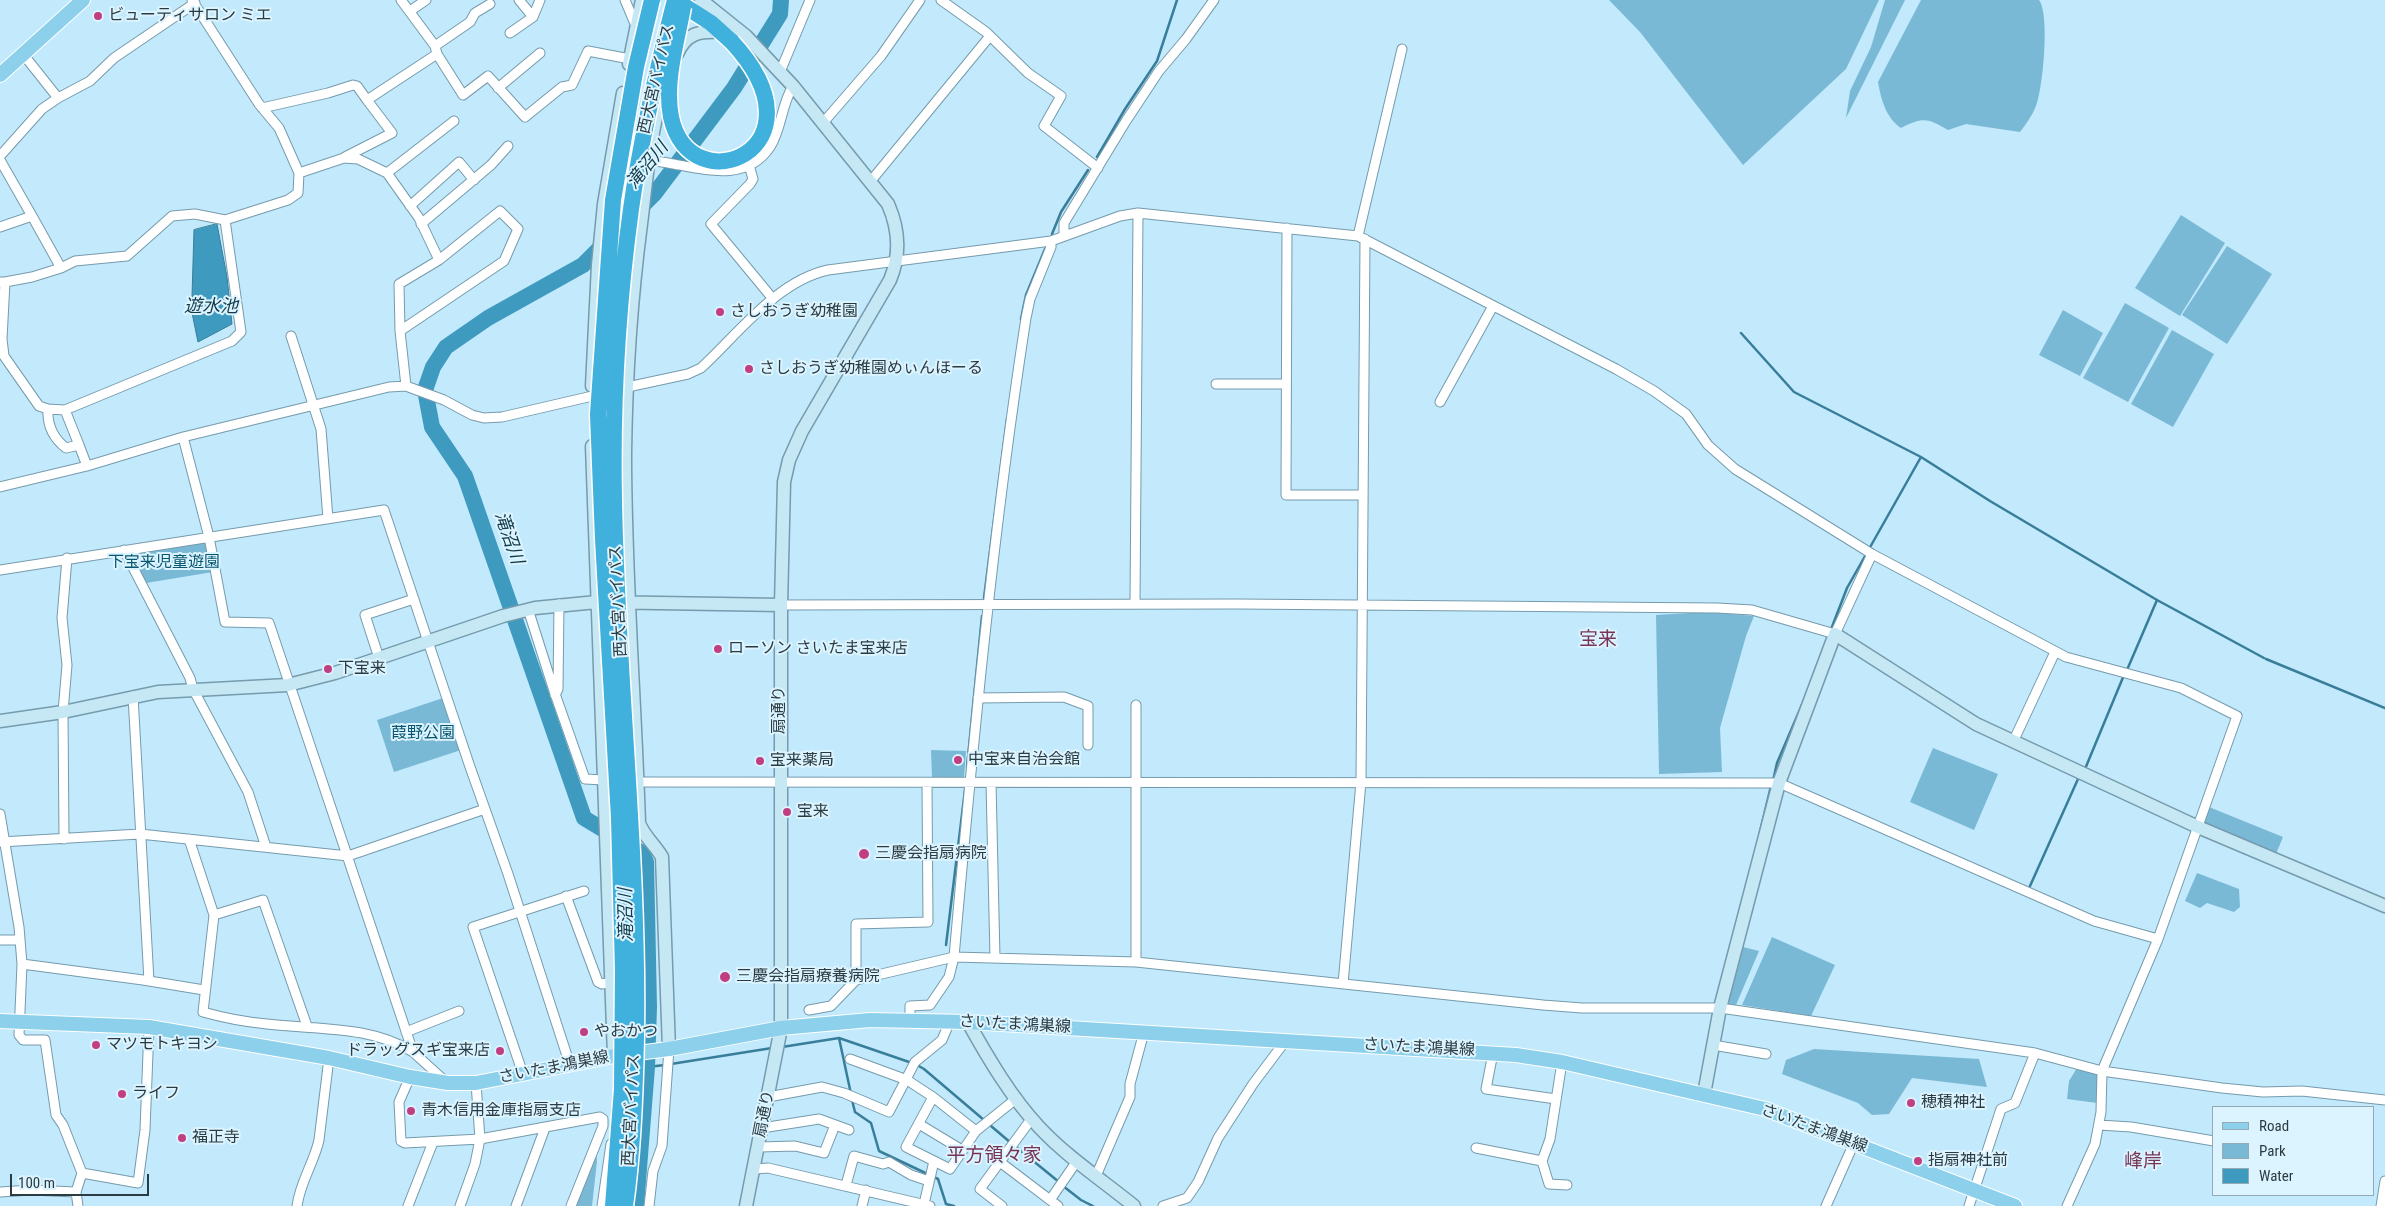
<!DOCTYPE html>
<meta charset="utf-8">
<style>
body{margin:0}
#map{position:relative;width:2385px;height:1206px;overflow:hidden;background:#c2e9fc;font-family:"Roboto Condensed",sans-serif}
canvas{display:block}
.legend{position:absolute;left:2212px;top:1106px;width:162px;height:90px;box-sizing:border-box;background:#dcf4ff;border:1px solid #95aab3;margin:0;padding:6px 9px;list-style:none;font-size:15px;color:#2b3b42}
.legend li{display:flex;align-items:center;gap:10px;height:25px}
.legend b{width:25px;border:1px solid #95aab3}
.scale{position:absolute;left:10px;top:1174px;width:139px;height:22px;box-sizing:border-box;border:2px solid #2b3b42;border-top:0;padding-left:6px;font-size:15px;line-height:18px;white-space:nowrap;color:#2b3b42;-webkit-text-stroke:4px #dcf4ff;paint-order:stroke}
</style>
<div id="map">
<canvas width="2385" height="1206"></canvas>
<ul class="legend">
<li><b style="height:6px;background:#8cd0eb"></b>Road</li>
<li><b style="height:14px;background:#7ab9d5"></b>Park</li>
<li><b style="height:14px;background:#3e9abf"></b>Water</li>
</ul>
<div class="scale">100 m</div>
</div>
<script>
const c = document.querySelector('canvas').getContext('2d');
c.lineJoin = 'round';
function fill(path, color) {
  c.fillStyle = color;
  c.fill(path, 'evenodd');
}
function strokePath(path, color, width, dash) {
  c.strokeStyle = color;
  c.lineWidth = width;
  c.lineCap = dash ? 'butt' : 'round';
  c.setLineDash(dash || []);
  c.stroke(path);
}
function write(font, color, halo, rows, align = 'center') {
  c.font = font + ' "Roboto Condensed","Noto Sans JP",sans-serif';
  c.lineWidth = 4;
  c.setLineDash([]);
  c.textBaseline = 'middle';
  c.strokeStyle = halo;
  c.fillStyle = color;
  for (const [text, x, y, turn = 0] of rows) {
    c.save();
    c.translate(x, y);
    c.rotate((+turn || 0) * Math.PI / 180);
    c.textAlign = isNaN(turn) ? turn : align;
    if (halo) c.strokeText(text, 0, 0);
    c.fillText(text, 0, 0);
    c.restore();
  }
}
fill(new Path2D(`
 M1609,0H1879L1846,69L1743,165L1640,32Z
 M1885,0H1905L1846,118L1850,91L1871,47Z
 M1921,0H2039C2050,14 2043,89 2036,106C2032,116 2026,124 2020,132L1966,124L1948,130C1927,118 1923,117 1901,128C1886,118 1881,99 1878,82Z
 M2181,215L2225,243L2180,316L2135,288Z
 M2227,246L2272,274L2227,344L2182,315Z
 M2125,303L2169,328L2128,402L2083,378Z
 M2063,310L2103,333L2080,376L2039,355Z
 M2172,330L2214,354L2173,427L2131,404Z
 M206,541L213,572L146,583L129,552Z
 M1708,612L1754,616L1746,636L1720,728L1722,772L1659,774L1656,615Z
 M443,698L461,750L394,772L377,720Z
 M1933,748L1998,774L1974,830L1910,802Z
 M931,750L966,751L964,778H932Z
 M2209,807L2283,837L2276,854L2203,823Z
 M2197,873L2239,889L2240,907L2234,912L2207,903L2200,908L2185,901Z
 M1772,937L1835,965L1811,1016L1742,1005Z
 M1743,947L1759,951L1736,1005L1728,1004Z
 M1814,1049L1979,1059L1987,1087L1912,1078L1889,1114L1872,1115L1858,1103L1782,1074L1786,1060Z
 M2077,1068L2099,1074L2097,1103L2067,1099L2069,1081Z
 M596,1149L597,1161L592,1206H575Z`), '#7ab9d5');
const water = new Path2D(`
 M217,224L227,277L232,324L198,342L190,303L192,297L194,230Z`);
fill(water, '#3e9abf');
strokePath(water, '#387e9a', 1);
strokePath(new Path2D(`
 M1097,157L1125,109L1157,61L1177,0
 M1052,234L1061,212L1088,170
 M1021,319L1026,295L1045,249
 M1741,333L1794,392L1921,457L1990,501L2157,600L2264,658
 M984,598L1007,419
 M1830,632L1847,588L1921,457
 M2266,659L2385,708
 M2127,670L2157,600
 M967,767L982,616
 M2085,769L2124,675
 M1773,781L1777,763L1804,700
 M1759,836L1771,786
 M2030,886L2078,779
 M946,945L965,790
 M839,1038L912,1063
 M782,1047L839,1038L851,1094
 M671,1064L772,1048
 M917,1065L924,1069L1011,1143
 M647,1067L665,1065
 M852,1100L855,1112L871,1123L879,1151L938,1179L946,1204L954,1206
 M1015,1146L1059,1182
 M1063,1186L1081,1200L1093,1206`), '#387e9a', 2.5);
strokePath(new Path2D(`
 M636,1206L647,1067L649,1007L646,862L642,853L584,818L465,476L432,427L425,390L433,367L446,347L488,318L583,265L655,193L734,88L780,14L781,0`), '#3e9abf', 16);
const street = new Path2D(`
 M519,0L533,17
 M625,0L636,26
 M941,0L986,32L1028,73L1061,96L1044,126L1098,168
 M410,11L426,0
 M510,33L533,17L540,0
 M435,46L470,22L475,13L490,4
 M23,54L58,98L90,81L114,58L195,3
 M437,54L463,95L488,76L525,117L562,87L572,85L588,51L630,59
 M780,72L810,0
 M498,88L540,53
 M262,108L328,93L353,85L357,86L367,100
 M822,124L881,56L920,0
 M0,156L42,109L58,98
 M345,157L392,133L367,100L437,54L435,46L401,0
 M618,158C634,159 651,160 668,163C703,169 746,183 770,147C782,128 781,105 793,86
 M0,160L32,216L0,227
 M749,165L753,179L750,184L711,224L773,299
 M299,173L344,158L358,159L387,173L419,218L439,260L399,284L400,331L406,386
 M387,173L454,121
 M870,182L990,36
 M410,206L459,162L474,180
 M421,224L491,165L508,146
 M1287,228L1286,495H1362
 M1064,236V223L1126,121L1159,71L1186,39L1214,0
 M1358,236L1402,49
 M61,268L75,261L127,256L172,216L195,214L225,220
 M0,282H5L2,339L4,356L39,406L48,409L65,410L232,341L241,332L225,220L288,200L298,193L299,173L279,128L259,104L192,0
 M5,282L32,277L61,268L32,216
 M400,331L504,261L518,229L500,211L439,260
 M291,336L321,429L328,519
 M1216,384H1286
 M623,388L688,374L701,368C738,334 777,281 828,270L1051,241L1120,216L1138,213L1358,236L1616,369L1654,391L1686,414L1708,445L1735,469L1872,554L2066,657L2181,688L2237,716L2158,939L2102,1071L2101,1112L2095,1144L2067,1206
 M1440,402L1493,306
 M48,409C47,426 53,438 66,448L79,445L65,410
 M183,437L209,537L225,622L269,623L413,1052L445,1081
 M79,445L87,466
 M0,487L87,466L183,437L389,387L406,386L414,389L444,400L472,415L484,418L502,417L601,394
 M124,550L190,678L193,689L248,792L266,847
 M0,570L384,510L469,764L508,874L570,1065
 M1135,603L1138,213
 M781,605L1237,604L1717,608L1752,610L1835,634L1872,554
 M528,609L554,691L585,779L604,780
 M379,658L365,615L414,599
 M555,695L558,689L559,604
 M133,696L149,981
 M978,698L1064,697L1088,706V745
 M2013,742L2055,652
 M637,782L1779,783L2094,921L2158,939
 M991,783L995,958
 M0,814L19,927L22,964L19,1035L23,1040H45L56,1115L63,1125L82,1173L76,1192L31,1190L0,1192
 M64,839L63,712L67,665L62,618L67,558
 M189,839L214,915L203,1012C224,1018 246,1022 267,1024C317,1030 369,1025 413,1052
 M0,842L140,834L348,856L485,809
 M566,896L598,982L602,984L613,982
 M214,915L263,900L307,1026
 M0,940H20
 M1136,962V705
 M22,964L143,980L204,990
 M856,980V924L928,922L927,783
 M1343,984L1361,782L1365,239
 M809,1010L831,1006L856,980L954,957L1136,962L1543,1005L1582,1008H1720L2035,1053L2102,1071L2222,1088L2263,1092L2302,1091L2385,1100
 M910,1020V1006L930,1005L949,977L954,957C973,743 993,530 1026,318L1030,299L1051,247V241
 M406,1032L459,1011
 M1713,1045L1766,1054
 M1493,1053L1486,1089L1556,1099
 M850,1059L907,1080L933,1097L976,1131
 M1562,1062L1550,1139L1542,1161L1549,1184L1567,1185
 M523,1074L473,927L584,891
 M410,1077L399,1102L401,1141L405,1143L480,1139L600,1117L603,1119V1126L571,1206
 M768,1097L822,1087L844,1093L889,1112L915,1062L942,1040L950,1021
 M933,1097L906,1147L950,1169L976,1131L1017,1098
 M919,1124L962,1150
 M2099,1125L2131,1127L2214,1141
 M762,1128L819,1119L849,1130
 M759,1147L795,1146L824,1153L835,1125
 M1476,1148L1542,1161
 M1000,1162L1058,1206
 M755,1169L768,1168L930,1206
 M82,1173L138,1183L145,1130L149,1027
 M1096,1176L1130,1097V1084L1144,1032
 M846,1185L854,1156L883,1164L889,1162L911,1175L929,1181
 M76,1192L78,1206
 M1050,1200L1077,1161
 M924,1204L934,1161
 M297,1206C300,1182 314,1163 319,1140L329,1058
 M408,1206L433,1142
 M460,1206L475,1164L480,1139L476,1083
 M516,1206L545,1128
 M602,1206L611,1144
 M649,1206L653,1171L662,1146L669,1049
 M862,1206L866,1190
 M1002,1206L980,1189L1032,1118
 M1163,1206L1187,1198L1198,1182L1218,1138L1253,1084L1286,1040
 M1826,1206L1854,1143
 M1969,1206L2001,1109L2015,1103L2035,1053
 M2381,1206L2385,1181`);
const secondary = new Path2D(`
 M701,0L746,36L793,86L888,204C899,229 901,254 890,280L802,431L789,460L784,482L781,605V1028L746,1206
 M677,54C686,33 699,31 721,32
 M629,64L642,0
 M667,80C650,125 647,177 641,224C631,300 626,377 625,454C625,577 635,700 639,823C643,835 655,845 662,857L669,1049
 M592,386L598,265L604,204L623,93
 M592,446L614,1056
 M0,721L63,712L158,692L288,685L335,673L503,616L535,608L597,602L781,605
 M968,1022C988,1058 1011,1097 1039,1127C1067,1157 1102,1180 1134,1206
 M1704,1094L1720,1008L1779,783L1835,634L1976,724L2198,827L2385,906`);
const primary = new Path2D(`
 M0,75L83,0
 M0,1021L149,1027L329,1058L410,1077L448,1083H476L614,1056L669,1049L781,1028L870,1020L968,1022L1516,1055L1562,1062L1765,1109L2015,1206`);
const highway = new Path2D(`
 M675,0L711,23L732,42`);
strokePath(street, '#759bac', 11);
strokePath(secondary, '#759bac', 15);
strokePath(primary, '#fff', 16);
strokePath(highway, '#fff', 19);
strokePath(street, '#fff', 9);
strokePath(secondary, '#c6e8f5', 12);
strokePath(primary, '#8cd0eb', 14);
strokePath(highway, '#40b1dd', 16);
const highwayBridge = new Path2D(`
 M683,7C677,42 664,81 671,117C690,207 831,149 732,42
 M613,1206L622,1089L623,971L619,818L603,539L598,414L613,200L636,67L652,0
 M625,1206C633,1150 635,1093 636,1036C639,857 617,679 614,500C612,404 618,304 631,209C641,138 657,69 675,0`);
strokePath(highwayBridge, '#fff', 19, []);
strokePath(highwayBridge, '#40b1dd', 16);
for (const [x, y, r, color] of [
 [98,16,5,"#c23e82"],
 [720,312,5,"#c23e82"],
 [749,369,5,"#c23e82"],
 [718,649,5,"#c23e82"],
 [328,669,5,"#c23e82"],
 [958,760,5,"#c23e82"],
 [760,761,5,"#c23e82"],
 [787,812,5,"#c23e82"],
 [864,854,6,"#c23e82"],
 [725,977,6,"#c23e82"],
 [584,1032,5,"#c23e82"],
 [96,1045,5,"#c23e82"],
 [500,1051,5,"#c23e82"],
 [122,1094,5,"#c23e82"],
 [1911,1103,5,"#c23e82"],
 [411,1111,5,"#c23e82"],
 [182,1138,5,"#c23e82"],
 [1918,1161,5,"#c23e82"]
]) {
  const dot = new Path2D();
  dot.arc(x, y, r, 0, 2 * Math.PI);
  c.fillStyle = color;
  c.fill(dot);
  strokePath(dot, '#dcf4ff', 2);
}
write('16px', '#2b3b42', '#dcf4ff', [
 ["ビューティサロン ミエ",108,16],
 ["さしおうぎ幼稚園",730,312],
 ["さしおうぎ幼稚園めぃんほーる",759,369],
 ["ローソン さいたま宝来店",728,649],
 ["下宝来",338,669],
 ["中宝来自治会館",968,760],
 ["宝来薬局",770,761],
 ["宝来",797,812],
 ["三慶会指扇病院",875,854],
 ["三慶会指扇療養病院",736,977],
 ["やおかつ",594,1032],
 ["マツモトキヨシ",106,1045],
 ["ドラッグスギ宝来店",490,1051,"right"],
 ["ライフ",132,1094],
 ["穂積神社",1921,1103],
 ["青木信用金庫指扇支店",421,1111],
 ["福正寺",192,1138],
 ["指扇神社前",1928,1161]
], 'left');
write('16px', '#2b3b42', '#dcf4ff', [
 ["西大宮バイパス",657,79,-77],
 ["西大宮バイパス",619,601,-93],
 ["扇通り",780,710,-90],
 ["さいたま鴻巣線",1015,1025,3],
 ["さいたま鴻巣線",1419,1048,3],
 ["さいたま鴻巣線",554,1068,-11],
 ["西大宮バイパス",632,1110,-87],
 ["扇通り",765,1114,-79],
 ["さいたま鴻巣線",1814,1129,20]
]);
write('16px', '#095670', '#dcf4ff', [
 ["下宝来児童遊園",164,563],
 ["葭野公園",423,734]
]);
write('italic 18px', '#123b4b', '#dcf4ff', [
 ["滝沼川",648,166,-51],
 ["遊水池",211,307],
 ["滝沼川",508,538,71],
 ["滝沼川",627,915,-91]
]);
write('19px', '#773454', '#dcf4ff', [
 ["宝来",1598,640],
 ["平方領々家",994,1156],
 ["峰岸",2143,1162]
]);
</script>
